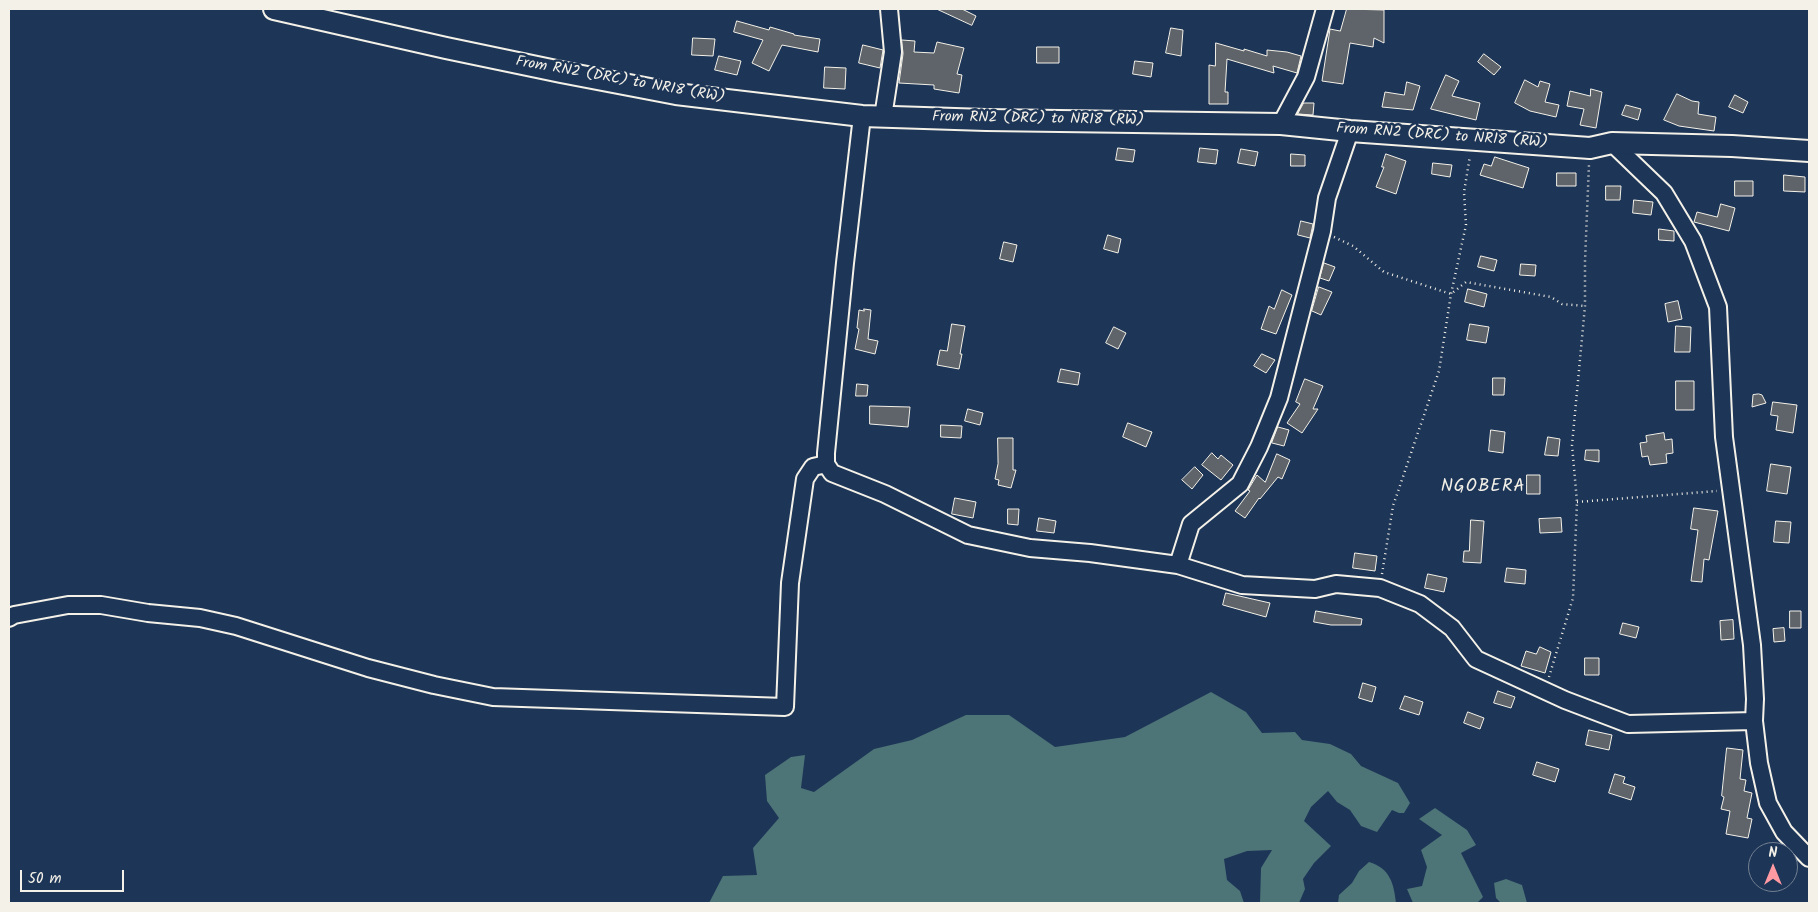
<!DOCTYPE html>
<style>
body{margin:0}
#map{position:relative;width:1818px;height:912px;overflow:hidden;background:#1d3557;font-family:Kalam,sans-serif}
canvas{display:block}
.frame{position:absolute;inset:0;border:10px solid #f4f1e8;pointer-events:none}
.north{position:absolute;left:1748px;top:842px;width:50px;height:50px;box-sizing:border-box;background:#1d3557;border:1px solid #738091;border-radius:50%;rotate:0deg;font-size:14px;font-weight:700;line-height:20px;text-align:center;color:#f4f1e8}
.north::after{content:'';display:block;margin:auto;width:18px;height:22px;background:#ff9aa2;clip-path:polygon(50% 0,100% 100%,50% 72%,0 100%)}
.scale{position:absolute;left:20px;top:870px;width:104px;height:22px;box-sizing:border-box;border:2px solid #f4f1e8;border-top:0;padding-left:6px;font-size:15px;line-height:18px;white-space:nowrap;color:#f4f1e8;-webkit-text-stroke:4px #1d3557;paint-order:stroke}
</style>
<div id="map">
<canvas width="1818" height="912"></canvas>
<div class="frame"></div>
<div class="north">N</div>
<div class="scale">50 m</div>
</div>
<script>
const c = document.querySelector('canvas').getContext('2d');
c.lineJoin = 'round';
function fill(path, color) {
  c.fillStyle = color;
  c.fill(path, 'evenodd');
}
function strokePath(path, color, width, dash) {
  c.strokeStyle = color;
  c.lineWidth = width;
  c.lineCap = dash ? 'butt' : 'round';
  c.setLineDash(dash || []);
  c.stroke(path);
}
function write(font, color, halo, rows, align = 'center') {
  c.font = font + ' Kalam,sans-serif';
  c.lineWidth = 5;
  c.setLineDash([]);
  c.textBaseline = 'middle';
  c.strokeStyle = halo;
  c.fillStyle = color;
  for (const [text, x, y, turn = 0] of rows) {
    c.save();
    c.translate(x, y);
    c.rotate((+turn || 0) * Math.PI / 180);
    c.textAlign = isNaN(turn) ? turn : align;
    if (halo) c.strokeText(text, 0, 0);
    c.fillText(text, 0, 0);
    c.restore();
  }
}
fill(new Path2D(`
 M1211,692L1246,712L1262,733L1295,732L1302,740L1330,744L1351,754L1361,766L1398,783L1410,803L1404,813H1399L1392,810L1377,832L1361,826L1350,810L1337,802L1328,791L1311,807L1304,821L1331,846L1314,863L1303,879L1305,889L1299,903H1260L1261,868L1272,850L1247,851L1224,859L1227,880L1240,891L1244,903H709L723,876L757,875L753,848L779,818L767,801L765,775L791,757L805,755L801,788L814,792L874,749L912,740L966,715H1009L1055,747L1125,737Z
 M1435,808L1467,830L1476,845L1461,853L1483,897L1477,903H1413L1407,889L1422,886L1427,867L1421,850L1442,835L1419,819Z
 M1369,862C1390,868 1394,884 1396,903H1338L1339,895L1352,883L1359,871Z
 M1506,879L1522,885L1527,903H1501L1496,898L1494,883Z`), '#4d7477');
const building = new Path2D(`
 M937,9H962L976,16L972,25Z
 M1347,9L1384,10V43L1374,38L1373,47L1350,43L1343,84L1322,81L1330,29L1340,31Z
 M737,21L769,30L770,27L794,34V35L820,39L818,52L782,45L769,71L752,63L763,40L734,32Z
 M1171,28L1183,30L1181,56L1166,53Z
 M693,38L715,39L713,56L692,55Z
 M902,40L915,41L914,52L934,53L937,42L964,48L957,74L962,75L959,93L934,89V85L899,83L903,54Z
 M1216,43L1244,51V49L1267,56V50L1287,52L1301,56L1297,73L1273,66L1274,73L1227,59L1225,92H1228V104H1209V65L1215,66Z
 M863,45L883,50L880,68L859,63Z
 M1037,47H1059V63H1037Z
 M1484,54L1501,67L1494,75L1478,62Z
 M719,56L741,61L737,75L715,70Z
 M1135,61L1153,63L1151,77L1133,74Z
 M825,67L846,68L845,89L824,88Z
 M1446,75L1459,81L1452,96L1480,103L1476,120L1431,109Z
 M1525,80L1538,87L1540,81L1550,84L1545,102L1559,105L1556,117L1530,111L1515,103Z
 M1407,82L1420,86L1413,110L1382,107L1385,92L1404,95Z
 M1591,89L1602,92L1596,128L1580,125L1584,109L1567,106L1570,91L1590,96Z
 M1677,94L1692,101L1699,102L1698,114L1716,117L1714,131L1679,126L1664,120Z
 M1735,95L1748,102L1743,113L1729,107Z
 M1304,103H1314L1313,115L1298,114Z
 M1626,105L1641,109L1638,120L1622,115Z
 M1118,148L1135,150L1133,162L1116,160Z
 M1200,148L1218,150L1216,164L1198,162Z
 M1241,149L1258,152L1255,166L1238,163Z
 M1291,154L1305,155V166H1291Z
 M1386,154L1406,161L1396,194L1376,187L1384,167H1382Z
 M1495,157L1529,168L1523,188L1480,175L1484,164L1491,166Z
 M1433,163L1452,165L1450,177L1432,174Z
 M1557,173H1576V186H1557Z
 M1784,175L1805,177V192L1784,191Z
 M1735,181H1753V196H1735Z
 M1606,186H1621L1620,200H1606Z
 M1634,200L1653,202L1651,215L1633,213Z
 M1721,204L1735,208L1729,231L1694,222L1697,212L1717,217Z
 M1301,221L1313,224L1310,238L1298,235Z
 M1659,229L1674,231V241L1659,240Z
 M1108,235L1121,239L1118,253L1104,249Z
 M1004,242L1017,245L1013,262L1000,259Z
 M1481,256L1497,260L1494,271L1478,267Z
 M1324,263L1335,267L1329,281L1320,278Z
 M1521,264L1536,265L1535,276L1520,275Z
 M1319,287L1332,292L1321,315L1312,311Z
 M1468,289L1487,294L1484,307L1465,302Z
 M1282,290L1292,295L1276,334L1261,329L1269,306L1274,309Z
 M1678,301L1682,319L1668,322L1665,304Z
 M864,309L871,310L868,339L878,341L875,354L855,349L859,329L857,328L859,310L864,311Z
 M952,324L965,326L960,354H962L959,369L937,365L940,350L947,351Z
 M1470,324L1489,327L1486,343L1467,340Z
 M1676,326L1691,327L1690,352H1675Z
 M1114,327L1126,333L1118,349L1106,343Z
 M1262,354L1275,360L1266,373L1254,366Z
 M1061,369L1080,373L1078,385L1058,382Z
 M1493,378H1505L1504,395H1493Z
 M1305,379L1323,386L1313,409H1318L1302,433L1287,423L1300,404L1296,402Z
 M1676,381H1694V410H1676Z
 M857,384L868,385L867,396H856Z
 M1759,394L1762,395L1766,403L1752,407L1753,395Z
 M1773,402L1797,405L1793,433L1776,430L1778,416L1771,415Z
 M870,406L910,407L908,427L870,424Z
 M968,409L983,413L980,425L965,421Z
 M1128,423L1152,432L1146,447L1123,437Z
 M941,425L962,426L961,438L941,437Z
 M1278,427L1289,430L1284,446L1272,443Z
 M1491,430L1505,432L1503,453L1489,451Z
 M1664,433L1665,440L1672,439L1673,453L1666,454L1667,463L1650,465L1648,456L1642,457L1640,443L1647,442L1646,436Z
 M1548,437L1560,439L1558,456L1545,455Z
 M998,438H1013V470H1016L1011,488L998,485L999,480L995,479L998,464Z
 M1586,450H1599V462L1585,460Z
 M1212,453L1218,459L1221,455L1233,465L1221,480L1202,465Z
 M1277,454L1290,460L1282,479L1278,477L1260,499L1259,498L1245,518L1235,511L1250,491L1248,490L1257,475L1265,482Z
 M1771,464L1791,467L1787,494L1767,491Z
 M1195,467L1203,475L1192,489L1182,480Z
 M1527,475H1540V494H1527Z
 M955,498L976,502L973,518L952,514Z
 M1694,508L1718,511L1709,560L1704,559L1702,582L1691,581L1698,530L1691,529Z
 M1008,509H1019L1018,525L1008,524Z
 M1039,518L1056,521L1054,533L1037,531Z
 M1561,518L1562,532L1540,533L1539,519Z
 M1471,520L1484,521L1481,563L1463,562L1464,551H1469Z
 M1776,521L1791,522L1789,543L1774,542Z
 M1355,553L1377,556L1375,571L1353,568Z
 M1507,568L1526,570L1525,584L1505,582Z
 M1428,574L1447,578L1444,592L1425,588Z
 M1226,593L1270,603L1266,617L1223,605Z
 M1316,611L1362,619L1361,625H1331L1314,622Z
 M1790,611H1801V628H1790Z
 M1733,620L1734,639L1721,640L1720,621Z
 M1623,623L1639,627L1636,638L1620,634Z
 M1784,628L1785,641L1774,642L1773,629Z
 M1540,647L1551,652L1545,673L1521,666L1526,651L1536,654Z
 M1585,658H1599V675H1585Z
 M1363,683L1376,687L1372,702L1359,698Z
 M1498,691L1515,697L1511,708L1494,703Z
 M1405,696L1423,702L1419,715L1400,709Z
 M1468,712L1484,718L1480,729L1464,723Z
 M1589,730L1612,735L1609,750L1586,745Z
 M1727,748L1743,750L1740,779L1746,780L1744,791L1752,793L1747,818L1752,819L1748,838L1726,834L1730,811L1721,809L1724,797L1722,796Z
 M1537,762L1559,769L1555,782L1533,775Z
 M1615,774L1625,777L1623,783L1635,787L1631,800L1609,793Z`);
fill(building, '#5e646a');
strokePath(building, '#f4f1e8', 1);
const minor = new Path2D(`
 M862,116L845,263L826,453V464L832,473L885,494L968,535L1030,548L1090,553L1178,565L1242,585L1315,589L1336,584L1380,588L1420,604L1452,628L1476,659L1565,700L1628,724L1754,721
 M883,117L893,52L889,9
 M1281,124L1306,77L1325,9
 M1612,143L1664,193L1693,241L1718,307L1724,437L1752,645L1755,699L1754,721L1759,763L1768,803L1784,832L1809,858
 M1178,565L1191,524L1240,484L1259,447L1279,398L1322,231L1327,198L1350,131
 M9,618L14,615L68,605H101L148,613L200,618L236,626L368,668L434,685L493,697L785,707L790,583L805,479L813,467L826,464`);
const major = new Path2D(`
 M274,9L446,48L561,72L676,94L862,116L986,120L1281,124L1350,131L1590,148L1612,143L1732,146L1809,151`);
strokePath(minor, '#f4f1e8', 20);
strokePath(major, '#f4f1e8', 24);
strokePath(new Path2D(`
 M1334,237L1353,246L1384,272L1451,294L1466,282L1551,297L1562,304L1585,306
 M1577,502L1717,491
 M1382,574L1393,506L1439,371L1451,294L1466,225L1464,192L1470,156
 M1549,677L1573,598L1577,502L1572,445L1585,306V261L1589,164`), '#f4f1e8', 2.5, [1, 4]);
strokePath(minor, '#1d3557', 16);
strokePath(major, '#1d3557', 20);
write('15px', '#f4f1e8', '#1d3557', [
 ["From RN2 (DRC) to NR18 (RW)",620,81,10],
 ["From RN2 (DRC) to NR18 (RW)",1038,120,1],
 ["From RN2 (DRC) to NR18 (RW)",1442,137,4]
]);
c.letterSpacing = '1px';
write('18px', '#f4f1e8', '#1d3557', [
 ["NGOBERA",1483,488]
]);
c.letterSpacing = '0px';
</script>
